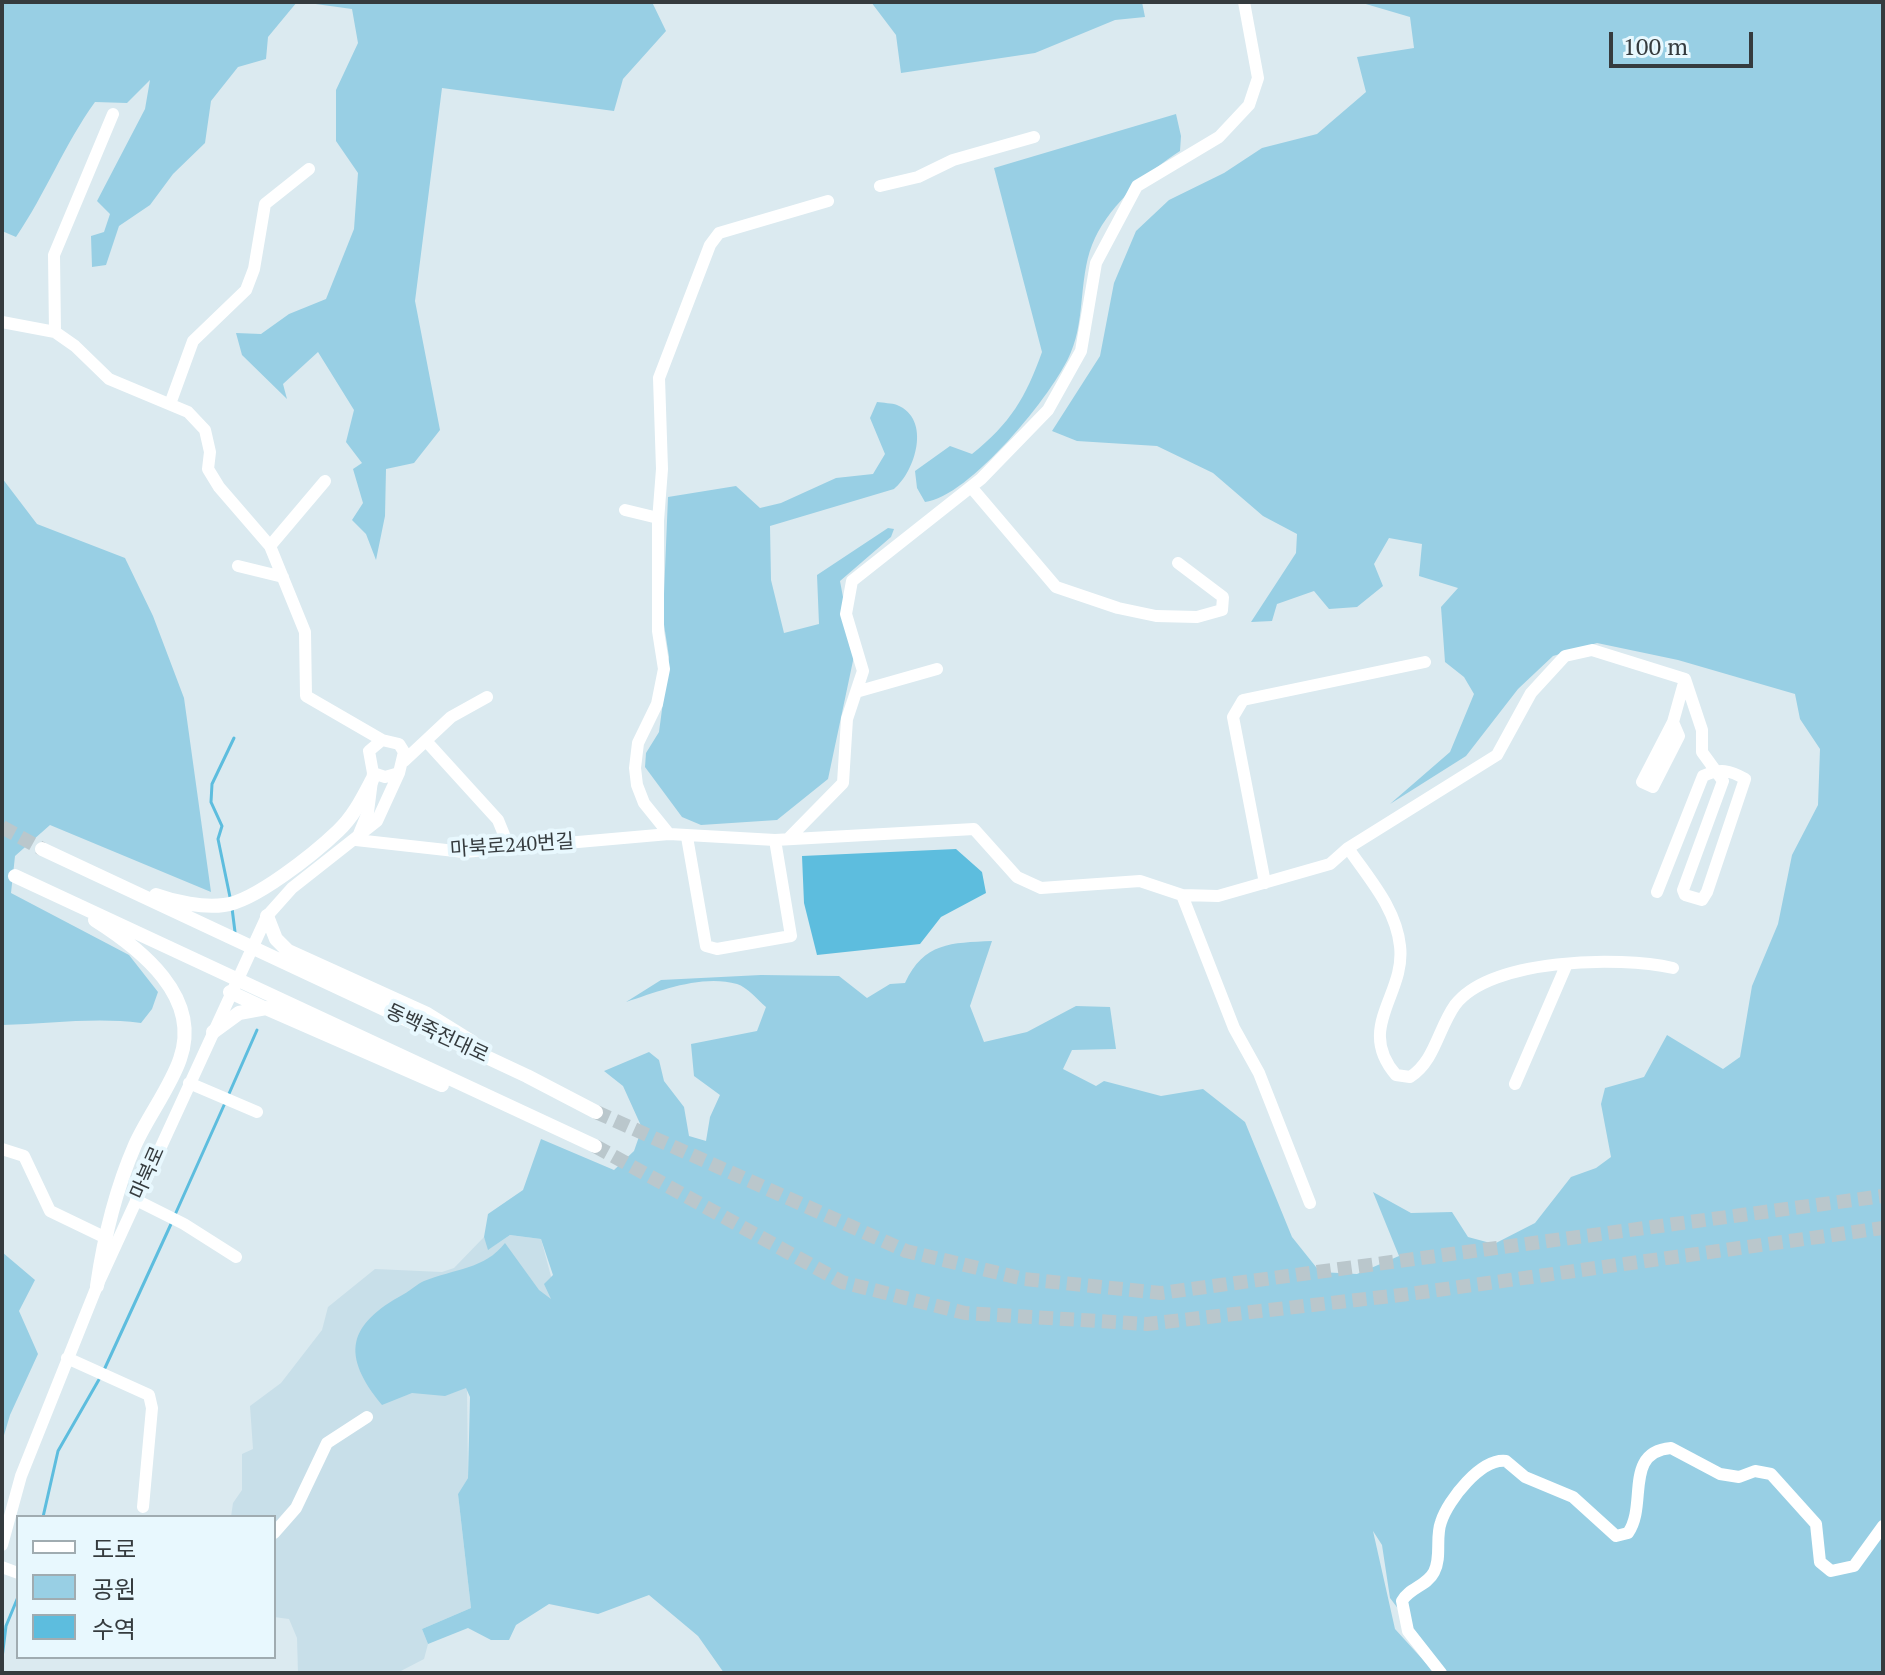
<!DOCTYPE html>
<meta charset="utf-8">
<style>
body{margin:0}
#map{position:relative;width:1885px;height:1675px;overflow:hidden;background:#dbeaf0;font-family:"PT Serif","Noto Sans KR",serif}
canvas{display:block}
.frame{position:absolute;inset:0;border:4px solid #353b3e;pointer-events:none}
.legend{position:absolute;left:16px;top:1515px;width:260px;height:144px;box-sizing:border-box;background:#e8f8fe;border:2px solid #a0acb1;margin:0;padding:10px 14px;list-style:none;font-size:24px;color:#353b3e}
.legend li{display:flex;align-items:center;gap:16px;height:40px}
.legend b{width:40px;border:2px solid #a0acb1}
.scale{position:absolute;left:1609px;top:32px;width:144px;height:36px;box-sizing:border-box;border:4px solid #353b3e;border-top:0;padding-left:10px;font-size:24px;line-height:28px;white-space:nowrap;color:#353b3e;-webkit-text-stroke:6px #e8f8fe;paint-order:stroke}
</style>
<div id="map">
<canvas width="1885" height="1675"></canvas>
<div class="frame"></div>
<ul class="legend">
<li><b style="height:10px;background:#fff"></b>도로</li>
<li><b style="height:22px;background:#98cfe4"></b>공원</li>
<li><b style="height:22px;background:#5dbdde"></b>수역</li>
</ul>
<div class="scale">100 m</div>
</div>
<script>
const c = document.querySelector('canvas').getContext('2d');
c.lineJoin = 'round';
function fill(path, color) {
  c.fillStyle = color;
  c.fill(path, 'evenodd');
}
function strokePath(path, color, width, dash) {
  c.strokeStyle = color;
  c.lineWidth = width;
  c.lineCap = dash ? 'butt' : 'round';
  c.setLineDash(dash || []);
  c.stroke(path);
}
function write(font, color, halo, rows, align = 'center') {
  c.font = font + ' "PT Serif","Noto Sans KR",serif';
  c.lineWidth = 8;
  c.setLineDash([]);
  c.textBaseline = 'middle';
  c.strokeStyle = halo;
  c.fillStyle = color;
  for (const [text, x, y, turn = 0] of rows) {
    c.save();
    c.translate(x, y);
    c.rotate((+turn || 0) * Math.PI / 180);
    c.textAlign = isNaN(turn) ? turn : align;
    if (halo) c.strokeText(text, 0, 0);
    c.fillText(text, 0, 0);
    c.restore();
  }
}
fill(new Path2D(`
 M510,1235L541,1239L564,1325L467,1388L468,1478L458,1494L471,1608L422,1629L428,1644L424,1659L397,1673H298L297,1638L289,1619L274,1617V1517H231L233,1503L242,1490V1454L253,1449L250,1406L281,1383L322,1330L328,1307L375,1269L442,1272L454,1268L484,1237L489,1249Z`), '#c8dfe9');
fill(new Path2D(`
 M2,2H297L268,37L266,59L238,67L211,101L205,143L173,174L150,205L119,226L106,265L92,267L91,236L104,232L110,214L97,201L145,109L150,80L127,103L95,102C64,145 46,193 16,237L2,231Z
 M301,2H652L666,31L623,79L614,111L442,88L415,301L440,430L414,463L386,469L385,516L376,560L366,534L352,520L363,503L353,469L362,463L346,442L354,410L318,352L283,384L287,399L242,355L236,333L261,334L289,314L326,299L354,229L358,173L336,141V90L358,43L352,9Z
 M871,2H1142L1145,17L1115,20L1035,53L901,73L896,35Z
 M1359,2H1883V1673H1447L1390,1598L1382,1545L1373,1531L1395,1629L1435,1673H724L698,1636L649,1595L598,1614L549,1604L516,1625L509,1640H491L468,1628L428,1644L422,1629L471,1608L458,1494L468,1478L470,1397L466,1388L445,1396L412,1393L382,1405C341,1355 347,1325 404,1294C411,1290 417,1284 424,1281C454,1269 485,1269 505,1243L539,1290L551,1299L544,1284L553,1275L541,1239L510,1235L488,1250L484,1237L488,1214L523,1190L541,1139L614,1170L634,1151L642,1128L623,1086L604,1071L649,1052L659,1060L664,1081L684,1107L689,1136L706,1141L710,1117L720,1095L694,1076L691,1044L757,1031L766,1007C758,1000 747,987 737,984C702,974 659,991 626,1002L661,980L761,975L839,976L867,998L890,984L905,983C924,942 951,943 992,941L970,1006L984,1042L1027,1032L1076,1006L1110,1007L1116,1049L1072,1050L1063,1069L1096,1086L1104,1081L1161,1096L1203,1089L1245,1122L1292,1237L1320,1272L1357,1274L1399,1256L1373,1192L1411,1213L1452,1212L1468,1237L1494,1244L1535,1223L1571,1177L1596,1168L1611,1157L1601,1104L1605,1088L1644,1077L1667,1035L1723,1069L1740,1057L1752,986L1778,924L1792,855L1818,805L1820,749L1800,719L1795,694L1678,660L1597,643L1553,656L1518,689L1466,756L1390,804L1450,752L1474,694L1464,677L1445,662L1441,607L1458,588L1419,576L1422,544L1389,538L1374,564L1383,586L1357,607L1329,609L1314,591L1277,604L1272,621L1251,622L1296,553L1297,534L1263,516L1213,473L1157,446L1077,441L1052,431L1100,356L1114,283L1136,231L1169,200L1224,173L1262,148L1317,134L1366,92L1357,57L1414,48L1410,17Z
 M1176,114L1181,136L1180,151C1148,172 1112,203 1095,238C1078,273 1086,317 1071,352C1055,393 968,498 925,502L917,488L915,471L950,446L972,454C1010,424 1026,397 1042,352L994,168Z
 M877,402C883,403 892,403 897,405C932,419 915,472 894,489L770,526L771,580L784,633L819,624L817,575L888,528L894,529L891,537L840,581L854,656L828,779L777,820L701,825L682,817L645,767L646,753L659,732L669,657L663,618L668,497L736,486L760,508L781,503L836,478L873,474L885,454L870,418Z
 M2,478L37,524L125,558L153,616L184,698L211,892L50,825L15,856L11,893L129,955L158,992L152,1009L141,1023C94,1017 49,1024 2,1025Z
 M2,1252L35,1280L19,1311L38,1354L10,1415L2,1442Z`), '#98cfe4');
fill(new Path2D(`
 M956,849L982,872L986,893L941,917L920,944L817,955L804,903L802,856Z`), '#5dbdde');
strokePath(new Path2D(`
 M230,897L218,839L222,826L211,802L212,784L234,738
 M232,908L235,932
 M228,1096L257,1030
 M174,1217L225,1103
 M104,1370L171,1224
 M43,1517L58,1451L101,1376
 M2,1658L6,1626L18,1597`), '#5dbdde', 3);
strokePath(new Path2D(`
 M2,827L42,849
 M596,1112L906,1251L1024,1279L1161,1293L1883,1196
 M595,1146L842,1282L965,1313L1147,1324L1409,1294L1883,1228`), '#bac7cc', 14, [14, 7]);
strokePath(new Path2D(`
 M880,186L918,177L953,160L1034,137
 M2,322L55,332L75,346L109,379L188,412L205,430L210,452L208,469L219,487L270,546L305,632L306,696L382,740
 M55,332L54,255L113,114
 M170,404L193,341L246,290L254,269L265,204L309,169
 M971,487L1056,587L1118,608L1156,616L1197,617L1222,610L1223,597L1178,563
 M625,510L658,518
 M270,546L325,481
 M238,566L283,577
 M856,692L937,669
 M427,742L498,820L509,847
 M404,761L451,717L487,697
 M359,834L368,812L373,773L369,751L382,740L399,744L404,752L399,773L385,777L373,773
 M669,834L644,803L637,785L635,768L638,743L657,704L664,669L658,631V521L662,469L659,378L710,245L719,233L828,201
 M687,837L706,946L717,949L791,936L775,840
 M788,839L843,783L847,719L863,671L846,614L852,581L981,479L1048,410L1081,351L1096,263L1137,186L1219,137L1249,105L1258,78L1244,2
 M356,840L464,852L669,834L775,840L974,829L1017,877L1041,888L1140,881L1182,895L1218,896L1330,864L1348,848L1497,755L1531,693L1565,656L1592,650L1685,679
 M1348,848C1369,879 1396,908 1400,946C1406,995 1355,1027 1396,1075L1410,1077C1435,1061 1438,1029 1455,1005C1491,958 1619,956 1673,968
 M1265,883L1233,717L1243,700L1425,662
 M1657,892L1703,776C1720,768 1730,770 1745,779L1707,892L1702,900L1685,895L1683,890L1723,781L1702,752V730L1685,679L1673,722L1642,782L1653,787L1679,736L1673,722
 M1182,895L1234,1028L1259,1073L1310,1203
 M189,1083L257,1112
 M1515,1084L1566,966
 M2,1149L24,1156L50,1211L104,1237
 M136,1200L184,1224L236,1257
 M67,1358L149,1395L152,1408L143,1507
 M274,1533L296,1508L327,1443L367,1417
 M2,1545L21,1476L97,1286L267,916L292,888L377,821L399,773
 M2,1567L18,1573
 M1441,1673L1408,1631L1402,1601C1409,1588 1427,1586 1434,1572C1442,1557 1435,1538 1441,1522C1448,1500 1481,1458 1506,1461L1525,1477L1573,1497L1616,1536L1628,1533C1648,1505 1623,1452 1671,1448L1720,1474L1739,1477L1755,1471L1771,1474L1816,1524L1820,1562L1831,1571L1854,1566L1883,1526`), '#fff', 12);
strokePath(new Path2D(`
 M42,849L527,1076L596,1112
 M15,876L595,1146
 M156,895C175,902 203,908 224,905C254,902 315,853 338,831C353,817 362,799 372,780
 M267,916L276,939L288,951L427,1014L472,1042
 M95,920C141,949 202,997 180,1059C171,1086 147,1118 135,1145C115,1191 104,1237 97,1286
 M230,992L262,1007
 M213,1032L239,1013L266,1008L442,1085`), '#fff', 14);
write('20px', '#353b3e', '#e8f8fe', [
 ["마북로240번길",512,846,-4],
 ["동백죽전대로",437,1034,25],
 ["마북로",148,1173,-66]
]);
</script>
